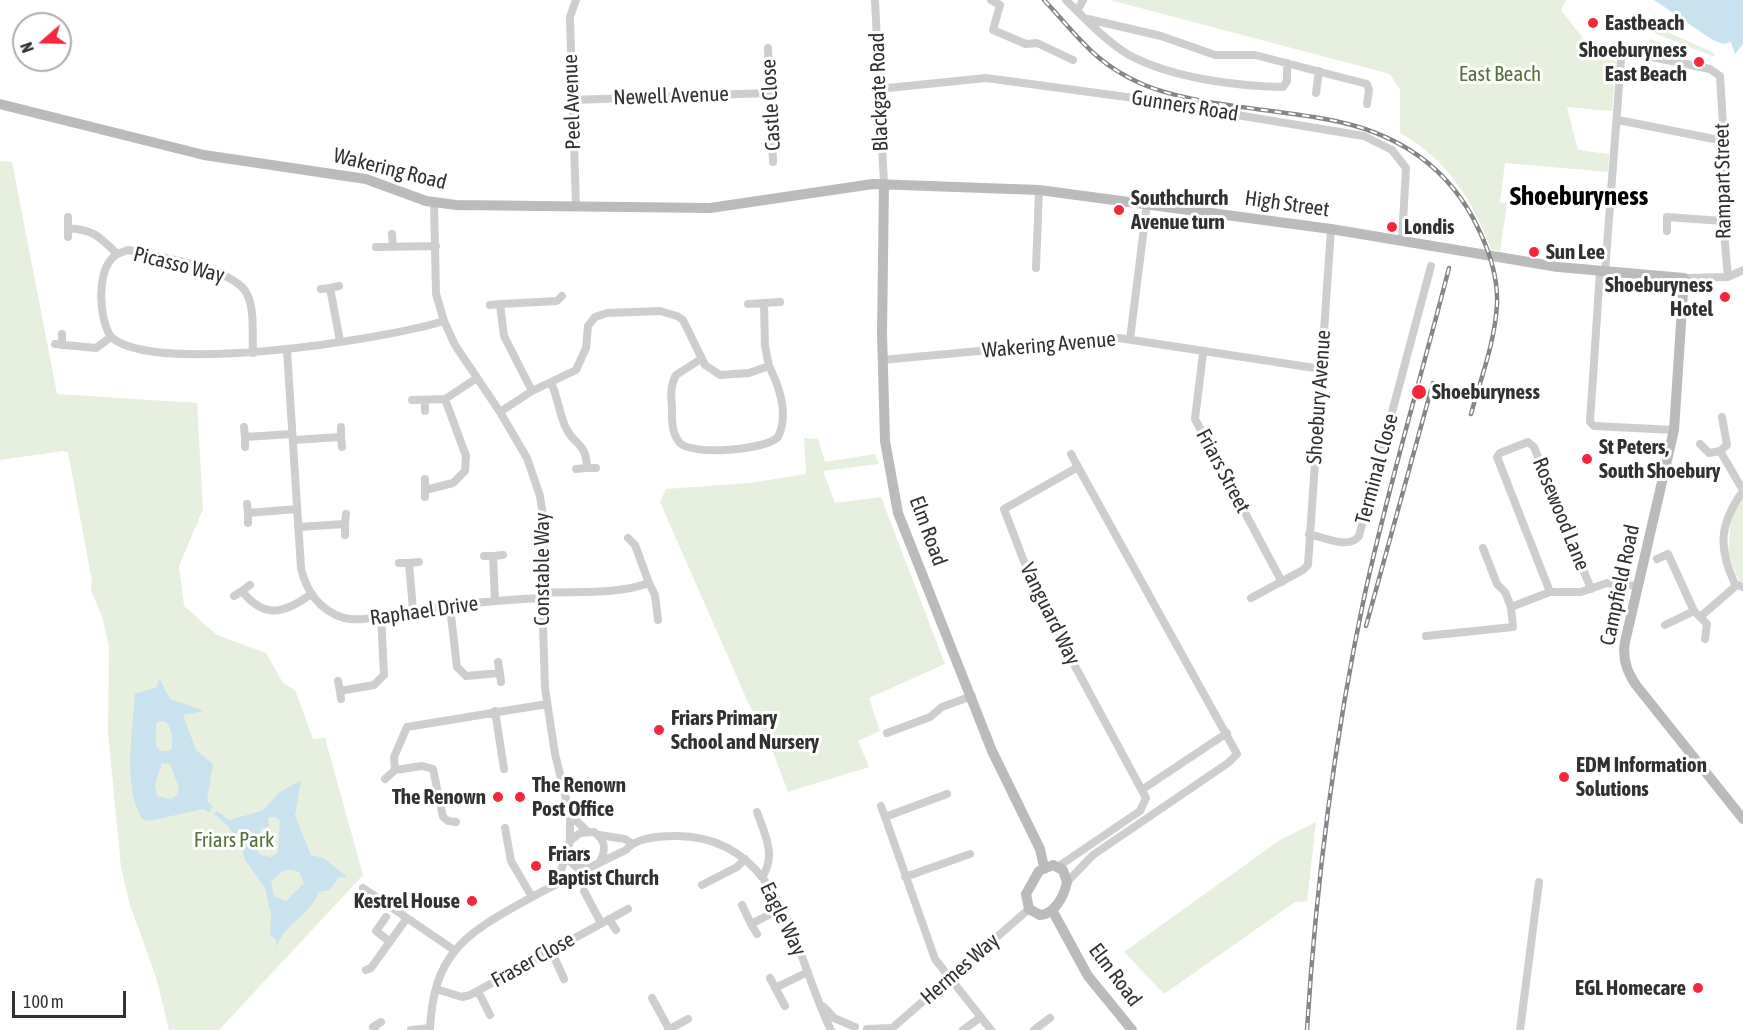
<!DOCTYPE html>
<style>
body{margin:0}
#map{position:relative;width:1743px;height:1030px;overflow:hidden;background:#fff;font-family:"Asap Condensed",sans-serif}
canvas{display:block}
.north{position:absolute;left:12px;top:12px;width:60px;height:60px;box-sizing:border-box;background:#fff;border:2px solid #adadad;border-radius:50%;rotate:250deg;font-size:16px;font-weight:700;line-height:24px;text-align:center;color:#313131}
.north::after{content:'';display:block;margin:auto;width:21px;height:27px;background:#f4273d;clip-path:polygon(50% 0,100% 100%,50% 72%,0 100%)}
.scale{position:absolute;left:12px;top:991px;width:114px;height:27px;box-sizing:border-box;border:3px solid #313131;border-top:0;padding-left:8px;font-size:18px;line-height:21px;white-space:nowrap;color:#313131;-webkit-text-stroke:4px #fff;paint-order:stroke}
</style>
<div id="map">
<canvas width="1743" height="1030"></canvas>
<div class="north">N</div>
<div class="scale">100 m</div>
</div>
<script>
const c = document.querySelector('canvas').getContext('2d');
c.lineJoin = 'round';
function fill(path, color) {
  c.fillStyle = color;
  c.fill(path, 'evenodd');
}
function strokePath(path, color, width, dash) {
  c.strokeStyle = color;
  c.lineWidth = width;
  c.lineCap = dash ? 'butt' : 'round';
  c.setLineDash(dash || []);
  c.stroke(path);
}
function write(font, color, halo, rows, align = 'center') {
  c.font = font + ' "Asap Condensed",sans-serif';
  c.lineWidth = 6;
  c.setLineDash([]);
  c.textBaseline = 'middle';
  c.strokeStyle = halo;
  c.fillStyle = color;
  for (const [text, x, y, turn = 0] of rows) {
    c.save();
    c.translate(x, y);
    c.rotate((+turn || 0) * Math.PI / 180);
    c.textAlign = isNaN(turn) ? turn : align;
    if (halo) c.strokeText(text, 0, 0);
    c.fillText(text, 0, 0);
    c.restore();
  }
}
fill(new Path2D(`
 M1110,0H1566L1561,10L1592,50L1594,57L1616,61L1612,111L1567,107L1578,150L1609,154L1608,172L1505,163L1500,202L1507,204L1500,251L1491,249C1473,201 1446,158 1400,133V90L1390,74Z
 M1653,14L1662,23L1665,31L1714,53L1715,57L1654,33Z
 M1650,39L1683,52V57L1646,50Z
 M0,161L12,162L57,394L197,403L203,509L179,566L184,606L217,635L266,653L283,683L295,690L313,739L325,738L363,875L219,1030H169L156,977L129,902L121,867L108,732L109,647L102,616L91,591L92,581L68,452L63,451L0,460Z
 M804,438L818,439L825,462L875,454L879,464L823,471L835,503L881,497L945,664L869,698L880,731L858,741L869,767L788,792L773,752L747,700L660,502L666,489L750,483L806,474Z
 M1743,499V582L1739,581L1728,554L1731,516Z
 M1316,822L1307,901L1295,902L1164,994L1124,952L1280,840Z`), '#e7efde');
fill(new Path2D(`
 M1654,0H1743V44L1735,54L1731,42L1723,44L1711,39Z
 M159,678L170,699L204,711L183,715L196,750L213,764L207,801L213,806L209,812L203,809L149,821L142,819C122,784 133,733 135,694L157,687ZM159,721L166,722C173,730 172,738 172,748L169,751H162L156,747V723ZM162,763L170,764L179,788L177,795L171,799L157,796L155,785Z
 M301,780L295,816L311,855L323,858L346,876V878L339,877L329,890L319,892C309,916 286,922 276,947V939L270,935L271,915L265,888L245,860L240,843L227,825L214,814L217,811L229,820L262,811L280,792ZM268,817H276L280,821L278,853L271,857L261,855L255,847L260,844L261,829L269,826ZM291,870L299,872L304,883L286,901L274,896L271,881L283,871Z`), '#c9e2ef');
strokePath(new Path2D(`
 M576,0L570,17L576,206
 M875,0L884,184
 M991,0L1000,5L993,30L1026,44L1037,43L1073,60
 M1066,0C1083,17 1108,43 1129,55C1172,78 1235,86 1283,87L1287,81V63
 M1077,11L1083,0
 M1088,19L1161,36L1215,55H1255L1367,84L1369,90L1367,104
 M768,48L773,162
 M878,89L986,78L1134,98L1364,136L1392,150L1406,168L1402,241
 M1316,93L1319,71
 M572,100L769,93
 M1618,120L1724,141
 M434,203L436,294L444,321L455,345L500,412L527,458L540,496L544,523L542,593L545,688L555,754L570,815V841
 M68,217V228C94,230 99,236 117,254C96,268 98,317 111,337
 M1667,231V217L1723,221
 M392,234L393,247
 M68,237V228
 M376,247L436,246
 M117,254L128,250L137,252C164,258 235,269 247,294C255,310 252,335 253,353
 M1036,268L1039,190
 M1600,271L1590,422L1594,426L1674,430
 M1605,272L1621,59L1627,53H1633L1710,69L1720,76L1724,141L1723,221L1728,277
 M1684,278L1728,277L1743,270
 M330,288L339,286
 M321,289L330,288L340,341
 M748,304L780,302
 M490,305L500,304
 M1130,339L1147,204
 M55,344L96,348L111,337C155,376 386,339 444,321
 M62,345V334
 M287,350L301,568C306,591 320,611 344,618C364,623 388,613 408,611C452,605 497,600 542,598
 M1203,353L1195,419L1282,582
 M701,359L676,375C670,386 671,396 672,407C672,419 671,433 680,443C693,456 766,450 778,437C789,415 779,386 769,366
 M882,360L1119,338L1321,369
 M551,383C558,397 559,414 566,428C575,447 586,441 587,468H596
 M532,391L504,336L500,304L557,301L562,296
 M412,400L445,399
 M425,411V400
 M500,412L532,391L576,370L586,348L588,326L595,317L607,313L660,311L677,316L683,320L705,365L720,375L749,373L769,366L765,346L764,304
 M244,427L245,437L292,434
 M245,437V447
 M341,437L342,447
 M293,440L341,437V427
 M1700,444L1709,453L1720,451L1743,490
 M1720,451L1727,445L1722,417
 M1071,454L1078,467
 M576,469L587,468
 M425,479V490
 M1743,491C1719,524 1718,548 1735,584L1743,587
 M425,497V490L453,483L465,471L466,456L445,399L477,378
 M247,504L248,513L297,509
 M248,513V523
 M345,524V535
 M298,527L345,524L346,514
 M1309,534C1323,537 1349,550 1359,536L1431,266
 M628,538L635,545L649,583
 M1483,548L1497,584L1505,592L1511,607
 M484,556H493L495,601
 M493,556L503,555
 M1657,559L1668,554L1694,611L1700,617
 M399,563H409L413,610
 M409,563L419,562
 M242,591L250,585
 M1550,592L1497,457L1500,453L1528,442L1534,447L1591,589
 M542,593C577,591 616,595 649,583L655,595L658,620
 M234,596L242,591C264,619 284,614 311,594
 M1251,598L1303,570L1308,565L1331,229
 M450,607L457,667L466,676L500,673L501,682
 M1665,625L1694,611
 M1426,636L1513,627L1511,607L1550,592H1581L1607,583L1638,586
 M1705,639L1707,624L1700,617L1737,585
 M498,662L500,673
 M338,681L340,691
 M341,699L340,691L374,685L384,675L381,614
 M495,711L504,769
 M887,733L930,717L942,707L972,696
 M395,770L422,766L433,769L443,817L448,821L456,822
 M385,779L395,770L394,757L407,727L547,704
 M1143,789L1227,733
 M947,794L885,817L935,959L991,1030
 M440,801L453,799
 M881,806L885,817
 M757,812C765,835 776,854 763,876
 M570,815L587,831
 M505,828L511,861L532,897
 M599,835L625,839L631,843
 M1059,866L1140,811L1146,798L1062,642L1023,559L1004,509L1078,467L1237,754L1228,763L1093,855L1067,882
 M587,869L575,866L566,857L570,841L580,833L594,832C607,841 606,851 599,863
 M905,877L970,854
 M556,883L566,857
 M702,885L737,867L745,859
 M363,888L454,950
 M584,891L601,923
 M742,905L751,924L782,908
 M386,917L376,931L390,942
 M609,919L616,930
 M751,924L757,934
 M551,950L564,979
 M366,970L371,968L407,918
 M770,978L785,1006
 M775,988L808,972
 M436,989L462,997L470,995L628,909
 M478,991L490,1015
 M652,998L669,1029
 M824,1007L834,1018L855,1027
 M867,1029L891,1028
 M375,1030L373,1027L381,1022
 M411,1030L430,1028
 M430,1030C433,956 463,935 523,902C557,883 591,867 626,850C636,837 660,836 677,836C784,837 794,956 831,1030
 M668,1030L688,1019
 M890,1030L1029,909
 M963,1030L981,1017
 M1034,1030L1050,1018
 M1520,1030L1539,882`), '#cecece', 8);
strokePath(new Path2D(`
 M0,104L204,155L366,179L426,201L456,205L710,208L873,184L1039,190L1331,229L1558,267L1684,278L1674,430L1625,642C1622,658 1626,671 1636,685L1743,819
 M884,184L882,333L885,441L898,513L992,751L1040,849L1044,867
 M1053,865L1063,870L1067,882C1064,896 1055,914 1040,915L1029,909L1026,894L1039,871Z
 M1052,910L1088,976L1132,1030`), '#bbb', 10);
const rail = new Path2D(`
 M1044,0C1078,36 1094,63 1142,84C1191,105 1271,109 1325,119C1394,131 1449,165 1479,230C1490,253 1498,278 1497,304C1495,342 1481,378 1471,414
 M1366,626L1433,383
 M1307,1030C1316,884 1334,741 1364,598C1388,487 1421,378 1449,268`);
strokePath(rail, '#868686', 4.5);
strokePath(rail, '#fff', 2, [7]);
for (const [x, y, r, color] of [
 [1593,23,6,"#f4273d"],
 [1699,62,6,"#f4273d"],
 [1119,210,6,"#f4273d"],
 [1392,227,6,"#f4273d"],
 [1534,252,6,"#f4273d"],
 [1725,297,6,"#f4273d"],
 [1419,392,8,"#f4273d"],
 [1587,459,6,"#f4273d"],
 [659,730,6,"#f4273d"],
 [1564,777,6,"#f4273d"],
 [498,797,6,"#f4273d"],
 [520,797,6,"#f4273d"],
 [536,866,6,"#f4273d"],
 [472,901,6,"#f4273d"],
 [1698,988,6,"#f4273d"]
]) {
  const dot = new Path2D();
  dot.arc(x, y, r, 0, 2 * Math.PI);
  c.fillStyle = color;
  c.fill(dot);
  strokePath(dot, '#fff', 2);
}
write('bold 21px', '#313131', '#fff', [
 ["Eastbeach",1605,23],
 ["Shoeburyness",1687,50,"right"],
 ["East Beach",1687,74,"right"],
 ["Southchurch",1131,198],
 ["Avenue turn",1131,222],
 ["Londis",1404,227],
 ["Sun Lee",1546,252],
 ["Shoeburyness",1713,285,"right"],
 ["Hotel",1713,309,"right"],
 ["Shoeburyness",1432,392],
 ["St Peters,",1599,447],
 ["South Shoebury",1599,471],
 ["Friars Primary",671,718],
 ["School and Nursery",671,742],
 ["EDM Information",1576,765],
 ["Solutions",1576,789],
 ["The Renown",532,785],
 ["Post Office",532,809],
 ["The Renown",486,797,"right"],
 ["Friars",548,854],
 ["Baptist Church",548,878],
 ["Kestrel House",460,901,"right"],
 ["EGL Homecare",1686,988,"right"]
], 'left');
write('21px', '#557139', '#fff', [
 ["East Beach",1500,74],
 ["Friars Park",234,840]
]);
write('21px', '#313131', '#fff', [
 ["Blackgate Road",879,92,-92],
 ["Newell Avenue",671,96,-2],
 ["Peel Avenue",572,102,-92],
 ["Castle Close",771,105,-93],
 ["Gunners Road",1185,106,9],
 ["Wakering Road",390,169,14],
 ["Rampart Street",1723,181,-91],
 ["High Street",1287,204,8],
 ["Picasso Way",179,265,14],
 ["Wakering Avenue",1049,345,-5],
 ["Shoebury Avenue",1319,397,-86],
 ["Terminal Close",1377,469,-75],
 ["Friars Street",1223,471,62],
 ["Rosewood Lane",1561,514,68],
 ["Elm Road",928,531,70],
 ["Constable Way",542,569,-90],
 ["Campfield Road",1620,585,-78],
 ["Raphael Drive",424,611,-8],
 ["Vanguard Way",1050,614,64],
 ["Eagle Way",783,919,64],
 ["Fraser Close",533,960,-29],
 ["Hermes Way",960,969,-41],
 ["Elm Road",1115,975,53]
]);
write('bold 27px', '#000', '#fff', [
 ["Shoeburyness",1579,196]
]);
</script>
